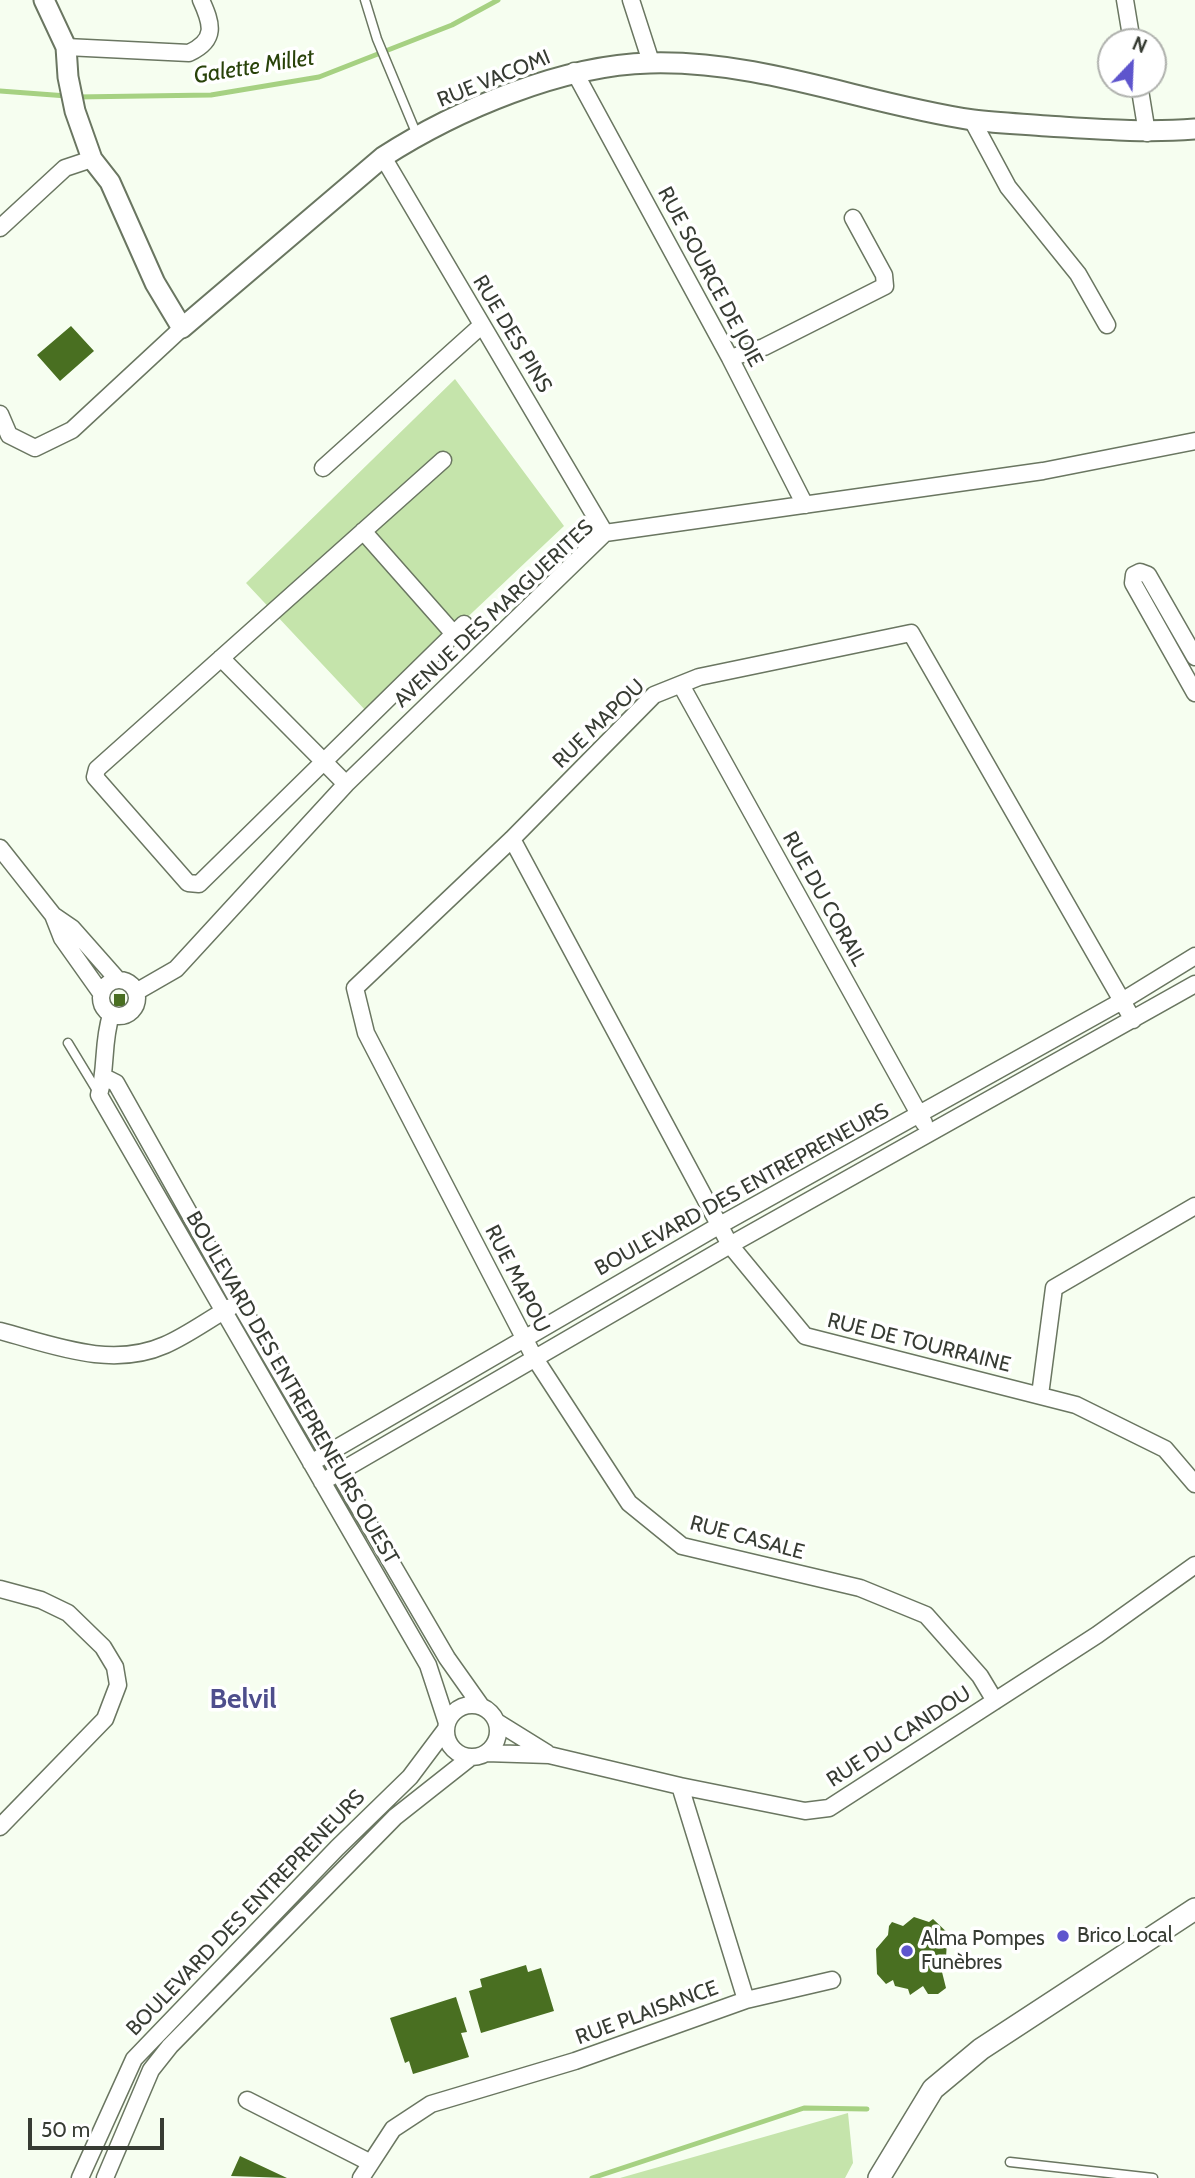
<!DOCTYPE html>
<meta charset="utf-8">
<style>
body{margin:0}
#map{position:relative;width:1195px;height:2178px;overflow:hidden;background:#f6fef0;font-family:Cabin,sans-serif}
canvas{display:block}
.north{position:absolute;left:1097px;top:28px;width:70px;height:70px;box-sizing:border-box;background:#fff;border:2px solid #afb1ad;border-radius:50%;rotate:23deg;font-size:19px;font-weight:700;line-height:28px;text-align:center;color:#373c33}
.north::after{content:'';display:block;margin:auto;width:24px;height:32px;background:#5e55cd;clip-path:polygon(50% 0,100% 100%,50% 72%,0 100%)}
.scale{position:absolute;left:28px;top:2118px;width:136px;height:32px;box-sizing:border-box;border:4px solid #373c33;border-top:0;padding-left:9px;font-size:21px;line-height:24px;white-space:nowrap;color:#373c33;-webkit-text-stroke:5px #fff;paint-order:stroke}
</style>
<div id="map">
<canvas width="1195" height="2178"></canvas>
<div class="north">N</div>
<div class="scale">50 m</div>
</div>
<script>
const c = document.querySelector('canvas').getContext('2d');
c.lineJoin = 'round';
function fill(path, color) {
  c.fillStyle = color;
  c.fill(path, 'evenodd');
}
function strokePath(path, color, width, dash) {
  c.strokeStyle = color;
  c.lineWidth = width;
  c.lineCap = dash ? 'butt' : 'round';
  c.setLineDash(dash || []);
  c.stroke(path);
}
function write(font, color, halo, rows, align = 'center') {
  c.font = font + ' Cabin,sans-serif';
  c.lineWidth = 7;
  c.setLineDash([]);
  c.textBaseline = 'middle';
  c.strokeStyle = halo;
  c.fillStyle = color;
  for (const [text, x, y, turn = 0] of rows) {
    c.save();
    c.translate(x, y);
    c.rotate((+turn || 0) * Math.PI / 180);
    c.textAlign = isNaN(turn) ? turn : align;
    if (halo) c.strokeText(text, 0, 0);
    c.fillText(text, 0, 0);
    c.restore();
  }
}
fill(new Path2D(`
 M455,379L564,526L367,712L246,583Z
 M848,2113L853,2163L845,2178H620Z`), '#c5e4ab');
strokePath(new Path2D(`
 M0,91L67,96
 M76,97L211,95L319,77L452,25L498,0
 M592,2178L804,2108L867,2109`), '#a6d182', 5);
fill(new Path2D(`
 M71,326L94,351L60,381L37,355Z
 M114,994H125V1006H114Z
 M914,1917L929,1922L933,1919L951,1936L947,1940L946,1958L952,1964L942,1972L946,1988L938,1994H928L923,1986L910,1995L908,1989L895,1986L893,1980L886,1984L877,1974L876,1949L888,1935L889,1926L892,1922L903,1926Z
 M526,1965L528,1972L541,1968L554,2011L481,2033L469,1991L482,1987L480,1979Z
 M456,1997L467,2032L461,2033L469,2057L413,2074L409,2061L405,2063L390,2018Z
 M240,2156L287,2178L231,2176Z`), '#496f21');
const service = new Path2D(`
 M365,0L377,39L417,135
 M68,1043L99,1094
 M1010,2162L1153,2178`);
const minor = new Path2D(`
 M631,0L651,62
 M1125,0L1132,42
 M66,47L189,53C217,40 212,24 201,0
 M574,71L730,358L805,505
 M1139,84L1147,133
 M972,120L1008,187L1078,274L1107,325
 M383,157L605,533
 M0,228L65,168L92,159
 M730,358L764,347L885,286L884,275L853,218
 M0,414L9,435L35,448L72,430L182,328
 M443,460L97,769L95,777L188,883L199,884L464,624
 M323,468L482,325
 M363,531L454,634
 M1195,657L1148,575L1140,572L1134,575L1133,583L1195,693
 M221,658L346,784
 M681,685L924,1123
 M512,839L730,1245L805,1336L1076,1405L1165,1449L1195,1484
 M0,848L53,915L62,938L101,993
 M53,915L72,928L118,980
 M101 998a18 18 0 1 1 36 0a18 18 0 1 1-36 0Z
 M136,992L176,969L346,784L605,533L1043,471L1195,441
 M111,1015C102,1044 107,1067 99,1095L428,1665L447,1723
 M104,1077L116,1083L239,1302L447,1658L481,1706
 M0,1331C53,1345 111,1369 165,1345C188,1335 209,1319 231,1307
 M1040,1395L1054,1288L1195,1206
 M311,1463L720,1225L1122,1001L1195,956
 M322,1482L730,1245L1195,984
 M0,1589L41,1600L68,1613L103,1647L115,1667L118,1685L105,1719L0,1827
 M995,1701L980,1676L926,1615L860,1588L682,1546L629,1503L534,1357L366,1033L355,988L512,839L654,695L699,677L911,633L1133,1020
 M446 1731a26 26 0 1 1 52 0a26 26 0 1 1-52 0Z
 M497,1722L547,1753
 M486,1753L549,1755L680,1786L805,1811L829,1808L1097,1635L1195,1565
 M746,2000L832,1980
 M247,2100L369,2162
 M80,2178L134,2059L337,1848L410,1777L446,1729
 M105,2178L151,2070L170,2046L395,1817L471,1757
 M361,2178L393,2129L431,2104L575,2061L746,2000L680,1786`);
const tertiary = new Path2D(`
 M44,0L66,47L68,77L75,111L92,159L110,182L155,283L182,328L383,157C456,110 562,65 650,63C762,60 864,104 973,120C997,123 1022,124 1047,126C1097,129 1145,133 1195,129`);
const secondary = new Path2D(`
 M879,2178L933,2089L981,2049L1195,1909`);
strokePath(service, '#6a7661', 11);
strokePath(minor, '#6a7661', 19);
strokePath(tertiary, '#6a7661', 23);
strokePath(secondary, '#6a7661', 24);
strokePath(service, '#fff', 8);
strokePath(minor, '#fff', 16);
strokePath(tertiary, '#fff', 19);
strokePath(secondary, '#fff', 21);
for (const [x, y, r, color] of [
 [1063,1936,7,"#5e55cd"],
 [907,1951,7,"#5e55cd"]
]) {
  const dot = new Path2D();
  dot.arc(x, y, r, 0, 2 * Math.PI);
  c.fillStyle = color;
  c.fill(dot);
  strokePath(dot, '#fff', 2.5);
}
write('21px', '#373c33', '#fff', [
 ["RUE VACOMI",494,79,-22],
 ["RUE SOURCE DE JOIE",710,277,62],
 ["RUE DES PINS",512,334,59],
 ["AVENUE DES MARGUERITES",494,614,-43],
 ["RUE MAPOU",599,724,-44],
 ["RUE DU CORAIL",824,899,61],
 ["BOULEVARD DES ENTREPRENEURS",742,1190,-29],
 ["RUE MAPOU",517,1279,63],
 ["RUE DE TOURRAINE",919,1343,14],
 ["BOULEVARD DES ENTREPRENEURS OUEST",292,1388,60],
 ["RUE CASALE",747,1538,15],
 ["RUE DU CANDOU",899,1737,-33],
 ["BOULEVARD DES ENTREPRENEURS",246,1913,-46],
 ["RUE PLAISANCE",647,2013,-20]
]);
write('21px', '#373c33', '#fff', [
 ["Brico Local",1077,1936],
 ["Alma Pompes",921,1939],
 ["Funèbres",921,1963]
], 'left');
write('italic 23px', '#284209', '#fff', [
 ["Galette Millet",254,67,-9]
]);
write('bold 28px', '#4e4e8c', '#fff', [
 ["Belvil",243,1700]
]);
</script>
